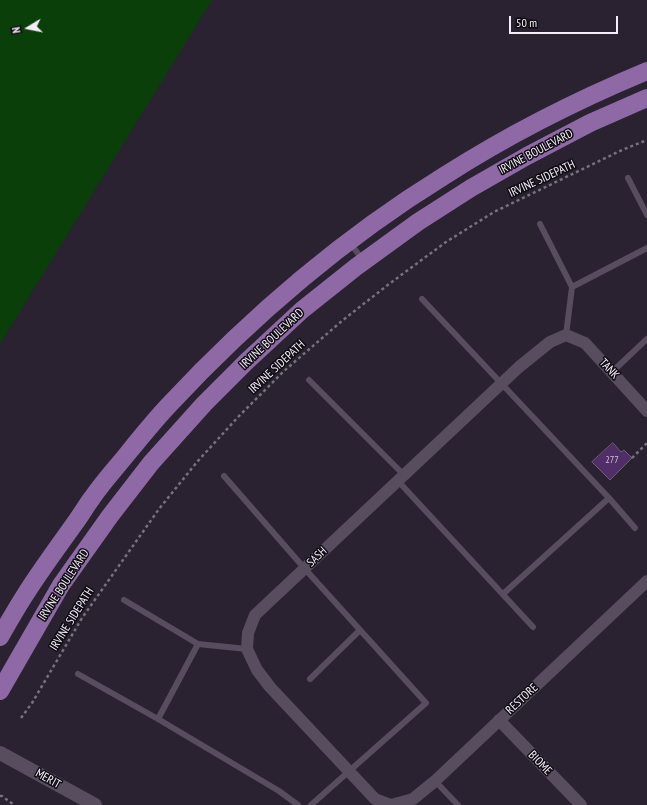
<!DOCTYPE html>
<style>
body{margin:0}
#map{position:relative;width:647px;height:805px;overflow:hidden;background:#2a2131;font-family:"PT Sans Narrow",sans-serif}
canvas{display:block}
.north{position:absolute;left:8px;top:8px;width:40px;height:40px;-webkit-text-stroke:3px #100c13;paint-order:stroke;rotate:260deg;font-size:11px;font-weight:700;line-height:16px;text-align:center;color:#f4eef9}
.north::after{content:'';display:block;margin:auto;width:14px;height:18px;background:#f4eef9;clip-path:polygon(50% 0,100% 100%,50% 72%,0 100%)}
.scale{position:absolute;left:509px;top:16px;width:109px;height:18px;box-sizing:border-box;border:2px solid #f4eef9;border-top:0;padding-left:5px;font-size:12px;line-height:14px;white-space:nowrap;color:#f4eef9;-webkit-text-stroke:3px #100c13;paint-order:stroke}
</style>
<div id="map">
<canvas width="647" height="805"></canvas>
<div class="north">N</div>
<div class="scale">50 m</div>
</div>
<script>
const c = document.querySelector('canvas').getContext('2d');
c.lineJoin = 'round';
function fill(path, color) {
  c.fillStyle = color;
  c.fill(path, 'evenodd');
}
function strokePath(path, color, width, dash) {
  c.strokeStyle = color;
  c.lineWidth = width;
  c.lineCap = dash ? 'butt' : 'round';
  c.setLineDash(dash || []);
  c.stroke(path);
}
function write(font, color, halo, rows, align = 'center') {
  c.font = font + ' "PT Sans Narrow",sans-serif';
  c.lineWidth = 3;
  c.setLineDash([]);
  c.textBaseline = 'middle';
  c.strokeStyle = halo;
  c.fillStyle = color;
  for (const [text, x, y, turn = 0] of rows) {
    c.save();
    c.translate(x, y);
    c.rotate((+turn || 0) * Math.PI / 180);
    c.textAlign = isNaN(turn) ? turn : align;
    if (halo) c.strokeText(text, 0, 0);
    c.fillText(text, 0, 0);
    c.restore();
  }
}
fill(new Path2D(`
 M0,0H212L0,344Z`), '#0b3f0a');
const building = new Path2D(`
 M613,443L621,452L624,450L632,458L610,480L592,462Z`);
fill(building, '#522e69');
strokePath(building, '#6b6073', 1);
strokePath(new Path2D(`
 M632,458L647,443
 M21,718L32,703L82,618L159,509L197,462L239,416L284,371L343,320L389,284L446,242L494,212L622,150L647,140
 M0,796H2L14,805`), '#79717f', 2.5, [3, 3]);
strokePath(new Path2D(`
 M628,178L647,215
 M540,224L572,287
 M350,243L363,260
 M422,299L609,498L635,528
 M566,335L572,287L647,248
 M612,372L647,339
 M309,380L404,475
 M224,476L305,569L426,703L311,805
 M398,481L533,627
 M503,594L609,498
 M124,600L198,644L247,649
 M78,674L158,719L279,791L298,805
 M310,679L360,630
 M158,719L198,644
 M435,781L458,805`), '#574d5f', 6);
strokePath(new Path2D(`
 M647,411L585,343L566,335L550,342L519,367L255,615L248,633L247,649L257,670L270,687L375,799L391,805L413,799L435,781L647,581
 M499,720L581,805`), '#574d5f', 12);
strokePath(new Path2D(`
 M0,753L95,805`), '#574d5f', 14);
strokePath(new Path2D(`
 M0,637C8,623 16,609 25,595C40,571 58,547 75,523C81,515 86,506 92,498C103,482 116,468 128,453C141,437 154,421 168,406C250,318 342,239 444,176C508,135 577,100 647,71
 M0,691L61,585L110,516L151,463L204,404L247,361L302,310L356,267L418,222L471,188L527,156L590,123L647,98`), '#8e69a6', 18);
write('10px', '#ccbed5', null, [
 ["277",612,460]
]);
write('12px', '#f4eef9', '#100c13', [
 ["IRVINE BOULEVARD",536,152,-28],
 ["IRVINE SIDEPATH",542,179,-25],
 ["IRVINE BOULEVARD",272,339,-43],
 ["IRVINE SIDEPATH",277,367,-43],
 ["TANK",609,369,47],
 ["SASH",317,557,-43],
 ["IRVINE BOULEVARD",64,585,-57],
 ["IRVINE SIDEPATH",72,619,-58],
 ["RESTORE",522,699,-43],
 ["BIOME",540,763,46],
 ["MERIT",48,779,29]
]);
</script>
